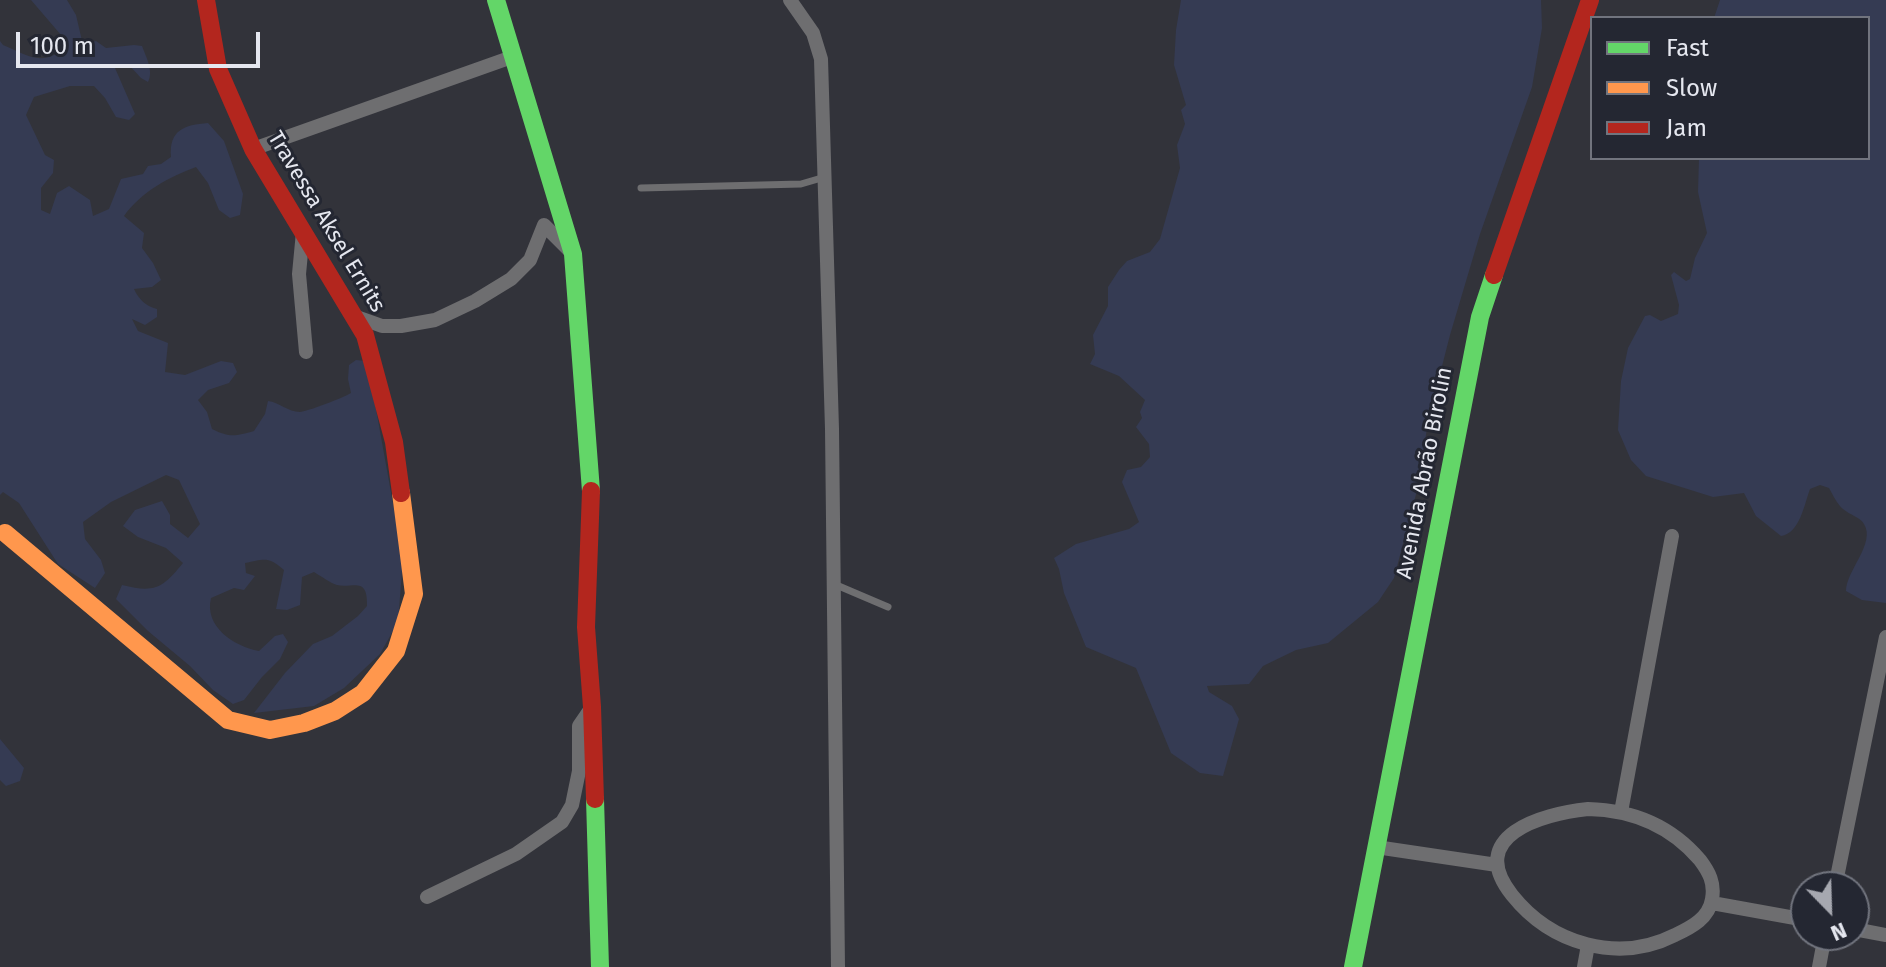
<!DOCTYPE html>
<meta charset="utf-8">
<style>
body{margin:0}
#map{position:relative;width:1886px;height:967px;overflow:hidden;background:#32333a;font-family:"Fira Sans",sans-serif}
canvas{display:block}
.legend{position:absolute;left:1590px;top:16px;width:280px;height:144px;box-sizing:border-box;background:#242732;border:2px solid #71747e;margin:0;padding:10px 14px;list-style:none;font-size:24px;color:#e5e7ef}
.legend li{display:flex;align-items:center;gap:16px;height:40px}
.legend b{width:40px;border:2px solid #71747e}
.north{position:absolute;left:1790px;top:871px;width:80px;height:80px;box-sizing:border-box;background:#242732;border:2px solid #71747e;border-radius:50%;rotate:157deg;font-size:22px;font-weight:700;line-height:32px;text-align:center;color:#e5e7ef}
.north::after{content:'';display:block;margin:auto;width:28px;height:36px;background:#a6a8b0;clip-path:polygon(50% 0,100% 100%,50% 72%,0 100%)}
.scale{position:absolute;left:16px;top:32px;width:244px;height:36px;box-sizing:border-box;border:4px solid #e5e7ef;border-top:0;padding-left:10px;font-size:24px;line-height:28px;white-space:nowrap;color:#e5e7ef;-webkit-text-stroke:6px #242732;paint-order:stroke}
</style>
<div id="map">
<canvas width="1886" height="967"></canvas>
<ul class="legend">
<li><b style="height:10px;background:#63d668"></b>Fast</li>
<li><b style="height:10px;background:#ff974d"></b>Slow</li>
<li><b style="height:10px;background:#b3261e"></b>Jam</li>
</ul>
<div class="north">N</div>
<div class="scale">100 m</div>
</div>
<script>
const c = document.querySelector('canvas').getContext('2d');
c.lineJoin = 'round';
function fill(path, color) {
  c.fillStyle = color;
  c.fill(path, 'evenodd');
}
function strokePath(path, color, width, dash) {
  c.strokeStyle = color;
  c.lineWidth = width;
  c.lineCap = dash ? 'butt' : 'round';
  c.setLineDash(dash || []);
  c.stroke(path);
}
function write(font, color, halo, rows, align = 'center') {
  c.font = font + ' "Fira Sans",sans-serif';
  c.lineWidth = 6;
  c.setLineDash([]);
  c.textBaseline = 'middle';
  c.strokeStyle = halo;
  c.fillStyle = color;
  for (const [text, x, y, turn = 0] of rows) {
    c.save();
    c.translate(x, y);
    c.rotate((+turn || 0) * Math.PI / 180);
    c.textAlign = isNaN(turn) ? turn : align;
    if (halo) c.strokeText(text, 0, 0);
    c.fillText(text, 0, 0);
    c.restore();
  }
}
fill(new Path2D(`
 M31,0H67L76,15L83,45L96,41L106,48L134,45L142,46C146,57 154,71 148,82L141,78L128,64L115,68L135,114L129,120L116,117L105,98L94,86H70L34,97L26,115L45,155L54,160L53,173L41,188V210L50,214L57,193L69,186L90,200L93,216L109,209L121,179L143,174L148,166L161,164L171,157C169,130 184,125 208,123L224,141L243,194L240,215L230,218L219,210L208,183L196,167C169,177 141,192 124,216L144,233L142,248L153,263L161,280L152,287L134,289C139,300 146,306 157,309V317L145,325L132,319L138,331L168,343L165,372L185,375L221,361L233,363L237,372L229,383L208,390L198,400L207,412L212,429C230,438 236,436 254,431L265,414L268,401C279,402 288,412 300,412C306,412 345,397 351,393L348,379L349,365L356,360L365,361L372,387L403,559L398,622L380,654L344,688L314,706L254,713L285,673L313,644L332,636L358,616L367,606C368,575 352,589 337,585C330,583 321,576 314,572L302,577L300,605L287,610L276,609L284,570C269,556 264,559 245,563L246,573L255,576L244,590L234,588L211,598C204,626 233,646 259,651L275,636L283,634L288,642L280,659L262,677L244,700L233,704L213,690L190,666L148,631L116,599L122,585C154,593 162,589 183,563L166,548L138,537L123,526L135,510L162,501L170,515V524L188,538L200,524L179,480L166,475L111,502L83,522L85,539L101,560L105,573L95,588L58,564L19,503L3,492L0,495V41L3,45C26,54 41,68 64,48L61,35Z
 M1181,0H1541L1542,28L1532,87L1480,234L1450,335L1428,421L1419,483L1394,578L1378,602L1328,643L1296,650L1263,666L1249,684L1207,686L1209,692L1232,706L1239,719L1223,776L1200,773L1171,753L1136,668L1086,647L1064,593L1059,569L1054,558L1076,544L1129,529L1139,522L1122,482L1127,470L1141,467L1150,457L1149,444L1136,427L1142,418L1140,412L1145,400L1119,376L1090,364L1095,354L1093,335L1108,306V287L1119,270L1127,261L1150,252L1160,239L1180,168L1177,145L1185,124L1181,110L1186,105L1174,65L1176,30Z
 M1720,0H1886V603L1862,600L1846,591C1846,571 1876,543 1864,524C1860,517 1850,515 1843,509C1837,504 1833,495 1829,488L1820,485L1810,489C1804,505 1800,533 1781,536L1756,516L1744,493L1713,497L1646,476L1631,460L1618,430L1621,381L1628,348L1645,316L1650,315L1661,321L1678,314L1679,305L1671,275L1674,272L1686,281L1690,279L1695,258L1707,233L1698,192L1699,158H1868V18H1714Z
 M0,739L24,768L20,781L6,786L0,780Z`), '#353b53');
strokePath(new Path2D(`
 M641,188L801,184L825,177
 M834,584L888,607`), '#6e6e70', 7);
strokePath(new Path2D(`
 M790,0L813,33L821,59L832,429L838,967
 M253,149L512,57
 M303,232L299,274L306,352
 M354,316L382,326H401L435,320L475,301L511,279L530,260L544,225L570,251
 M1588,809C1632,810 1671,826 1700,860C1709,872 1715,883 1712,899C1709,918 1692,927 1675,935C1618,964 1551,944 1512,895C1465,836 1541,814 1588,809Z
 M1621,812L1672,536
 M1376,847L1497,865
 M1835,887L1886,637
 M427,897L516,854L562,822L572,805L579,771V726L592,707
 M1712,903L1806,920
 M1854,929L1886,935
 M1584,967L1588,945
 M1819,967L1825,935`), '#6e6e70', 14);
strokePath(new Path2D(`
 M496,0L573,254L591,491
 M595,799L600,967
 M1353,967L1480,317L1494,275`), '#63d668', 18);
strokePath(new Path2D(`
 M5,533L228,720L270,730L304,723L335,711L363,693L396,651L414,594L401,493`), '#ff974d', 18);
strokePath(new Path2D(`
 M206,0L218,69L253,149L365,335L394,442L401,493
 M1494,275L1590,0
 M591,491L586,627L592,707L595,799`), '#b3261e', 18);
write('22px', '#e5e7ef', '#242732', [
 ["Travessa Aksel Ernits",326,222,59],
 ["Avenida Abrão Birolin",1425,473,-79]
]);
</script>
